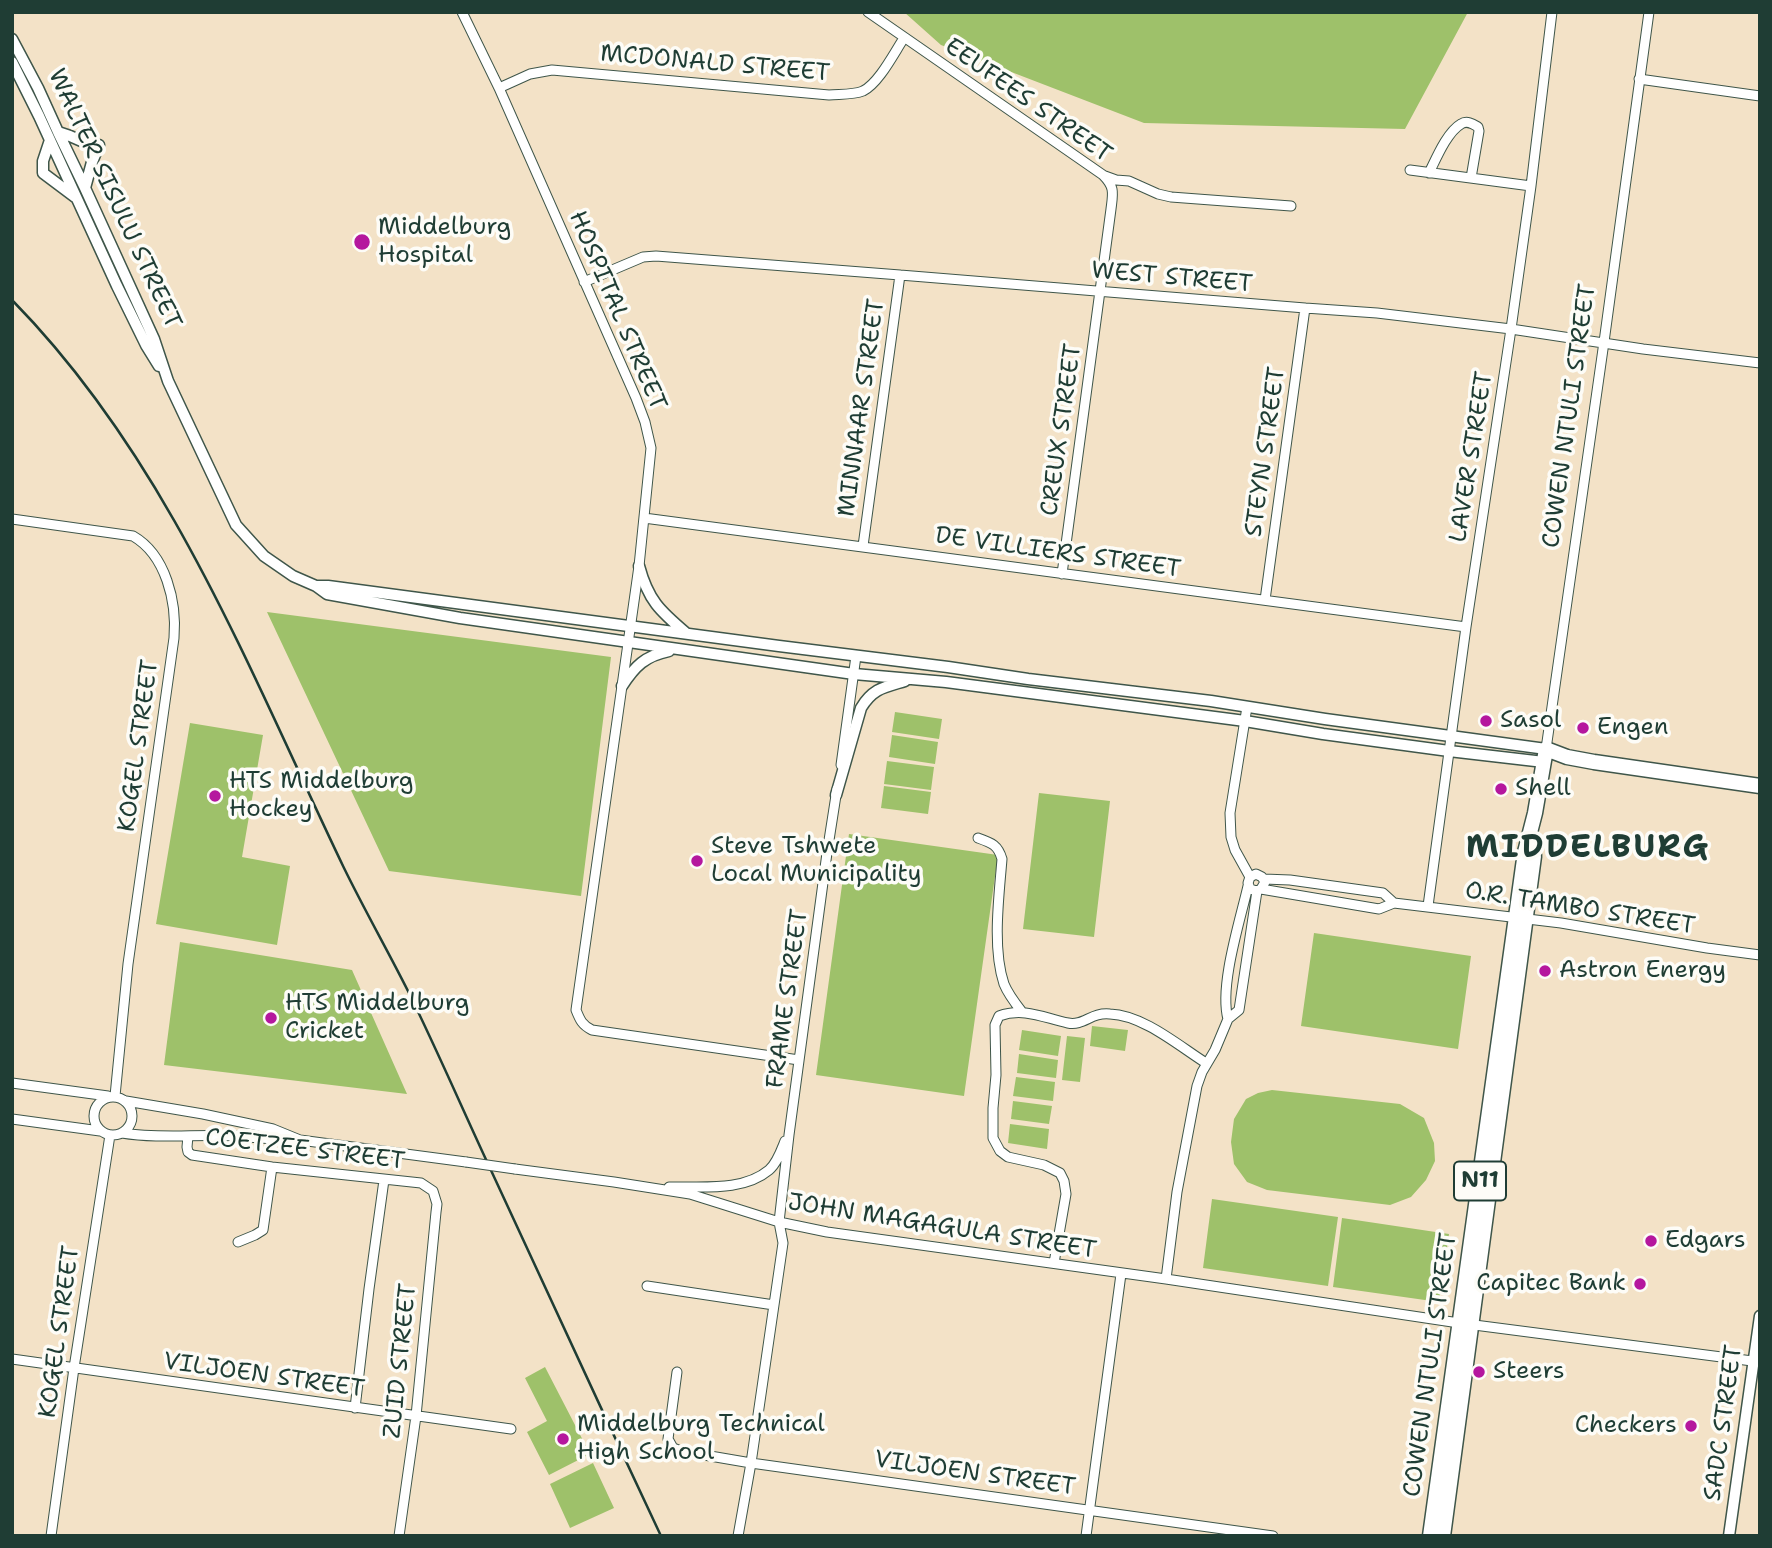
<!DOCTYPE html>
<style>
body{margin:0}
#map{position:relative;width:1772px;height:1548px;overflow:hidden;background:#f3e2c7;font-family:"Shantell Sans",sans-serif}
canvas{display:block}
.frame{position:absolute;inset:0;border:14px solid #1f3d34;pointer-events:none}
</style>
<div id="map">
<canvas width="1772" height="1548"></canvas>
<div class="frame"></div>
</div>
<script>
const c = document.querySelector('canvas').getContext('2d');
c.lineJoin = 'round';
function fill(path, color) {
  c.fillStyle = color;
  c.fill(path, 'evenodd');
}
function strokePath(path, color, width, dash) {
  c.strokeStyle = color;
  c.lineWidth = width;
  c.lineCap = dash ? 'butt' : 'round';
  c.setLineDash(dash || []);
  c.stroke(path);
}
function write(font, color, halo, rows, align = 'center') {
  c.font = font + ' "Shantell Sans",sans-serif';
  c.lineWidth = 7;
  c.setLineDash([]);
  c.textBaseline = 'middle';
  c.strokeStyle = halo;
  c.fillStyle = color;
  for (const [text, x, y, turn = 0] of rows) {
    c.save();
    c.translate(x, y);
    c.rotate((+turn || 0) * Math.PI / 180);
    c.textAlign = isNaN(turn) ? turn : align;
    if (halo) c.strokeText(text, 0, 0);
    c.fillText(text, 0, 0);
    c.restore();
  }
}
fill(new Path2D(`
 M904,12H1468L1405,129L1144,123L941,45Z
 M267,612L611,657L581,896L389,871Z
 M895,712L942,719L939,739L892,732Z
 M190,723L263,735L242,857L290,866L277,945L156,924Z
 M892,735L938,742L935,764L889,757Z
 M887,761L934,767L931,790L884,784Z
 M884,786L931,792L928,814L881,808Z
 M1039,793L1110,801L1094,937L1023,929Z
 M849,834L998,855L964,1096L816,1075Z
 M1314,933L1471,956L1458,1049L1301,1026Z
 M180,942L352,970L407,1094L164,1065Z
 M1092,1026L1128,1030L1125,1051L1090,1046Z
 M1022,1030L1061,1036L1058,1056L1019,1050Z
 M1067,1036L1085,1038L1080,1082L1062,1080Z
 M1019,1054L1058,1060L1056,1078L1017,1073Z
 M1016,1077L1055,1082L1053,1101L1013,1096Z
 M1272,1090L1400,1104L1424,1118L1434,1143L1435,1161L1426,1180L1411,1197L1390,1205L1267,1190L1247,1182L1234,1164L1231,1142L1234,1119L1246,1099L1258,1093Z
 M1013,1101L1052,1106L1049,1124L1011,1119Z
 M1010,1124L1049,1129L1047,1149L1008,1143Z
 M1212,1199L1338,1217L1328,1286L1203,1268Z
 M1342,1218L1449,1234L1439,1302L1333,1287Z
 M545,1367L590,1454L549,1475L527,1432L547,1421L525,1378Z
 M593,1463L614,1508L570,1528L550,1484Z`), '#9ec16a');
const minor = new Path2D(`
 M462,12L499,88L636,398L645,422L651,448L639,566L576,1010C580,1020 582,1025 592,1030L799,1060
 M868,12L1103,175C1115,187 1113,193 1111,209L1062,574
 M1639,79L1760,96
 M499,88L530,74L552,70L829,95C840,94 853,95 863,91C879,83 894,53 904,38
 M1410,170L1531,186
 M1429,173C1436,159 1447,132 1461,124C1467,120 1473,124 1478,127L1479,131L1471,178
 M1105,176L1116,180L1129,181L1158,194L1171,197L1291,206
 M584,282L643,257L656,256L900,275L1305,308L1377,313L1511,329L1643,349L1760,363
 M644,518L1466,627
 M12,519L133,536C166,555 177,602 174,638L128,964L115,1096
 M863,546L900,275
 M1265,600L1305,308
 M1247,707L1230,813L1231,837L1235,850L1250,877
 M1546,749L1604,342L1649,12
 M841,765L856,656
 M978,838C992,843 998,845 1002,859C999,897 992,948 1004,984C1008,994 1015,1003 1022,1012
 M1264,879L1290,880L1383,893L1394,903
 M1261,889L1379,909L1394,903L1561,923L1707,948L1760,955
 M1428,906L1466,627L1511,329L1531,186L1552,12
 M1228,1019C1219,986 1240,921 1248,886
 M12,1083L108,1096
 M94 1116a19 19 0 1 1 38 0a19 19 0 1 1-38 0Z
 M126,1101L203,1114L273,1129L300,1140L466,1162
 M12,1119L100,1131
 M122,1133C159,1139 196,1134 233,1136C254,1137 274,1140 295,1140
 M188,1136L187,1147L188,1152L192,1155L272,1167L421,1183L433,1191L437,1204L436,1212L416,1416L399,1536
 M515,1169L614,1182L690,1194L779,1222L827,1232L1166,1279L1459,1323L1760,1362
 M669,1187C701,1186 743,1192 769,1170C777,1163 781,1151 785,1141
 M238,1242L255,1235L263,1230L272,1167
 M1054,1263L1066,1194L1064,1181L1060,1173L1044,1165L1008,1157L1000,1151L993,1138V1108L996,1075L995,1025L999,1016C1024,1007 1044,1018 1068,1023C1084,1026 1091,1012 1110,1014C1143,1015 1179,1046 1206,1063
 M1166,1279L1177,1192L1197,1086L1202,1072L1215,1050L1228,1019L1239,1010L1257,891L1261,889L1265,882L1262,877L1256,874L1250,877L1248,883L1250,889L1257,891
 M647,1286L774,1305
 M12,1359L511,1429
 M677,1372L668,1439L673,1448L681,1451L751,1463L1273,1536
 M355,1408L369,1289L384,1180
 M51,1536L74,1368L110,1135
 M738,1536L751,1463L783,1243L779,1222L789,1135L827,853L837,789
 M1086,1536L1121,1274`);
const major = new Path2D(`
 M12,39L38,88L58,132L85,188L154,339L168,381L236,525L264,556L293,576L316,586L327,594L460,618L854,674L946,682L1245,721L1323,734L1449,751L1544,762
 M12,62L39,116L117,286L146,345L159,366
 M58,132L70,136L95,147
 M50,140L43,161V173L75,197
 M85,188L92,162L99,145
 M639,566C648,600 660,611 686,633
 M316,586H328L779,646L948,667L1028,679L1211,701L1325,719L1546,749
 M622,686C635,666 645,656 669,651
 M836,795L861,708C873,688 885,687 905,681
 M1729,1536L1760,1316`);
const highway = new Path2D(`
 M1430,1536L1525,852L1535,813L1546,749L1567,757L1594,762L1760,786
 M1443,1536L1534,856`);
strokePath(minor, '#3f564a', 11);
strokePath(major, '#3f564a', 13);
strokePath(highway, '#3f564a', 17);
strokePath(minor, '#fff', 9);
strokePath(major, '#fff', 10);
strokePath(highway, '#fff', 14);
strokePath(new Path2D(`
 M12,300C169,460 249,670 344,868C365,911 388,951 409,993C437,1050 462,1108 489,1166C546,1289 603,1413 661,1536`), '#1f3d34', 2.5);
const minorBridge = new Path2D(`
 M466,1162L515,1169`);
strokePath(minorBridge, '#3f564a', 11, []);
strokePath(minorBridge, '#fff', 9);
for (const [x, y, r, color] of [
 [362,242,9,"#b5179e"],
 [1486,721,7,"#b5179e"],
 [1583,728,7,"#b5179e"],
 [1501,789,7,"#b5179e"],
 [215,796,7,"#b5179e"],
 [697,861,7,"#b5179e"],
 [1545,971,7,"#b5179e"],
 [271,1018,7,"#b5179e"],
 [1651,1241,7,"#b5179e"],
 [1640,1284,7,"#b5179e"],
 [1479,1372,7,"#b5179e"],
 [1691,1426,7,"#b5179e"],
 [563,1439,7,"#b5179e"]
]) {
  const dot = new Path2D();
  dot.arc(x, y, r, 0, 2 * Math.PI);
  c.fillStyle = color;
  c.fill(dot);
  strokePath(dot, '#fdfcf7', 2.5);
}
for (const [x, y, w] of [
 [1480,1181,52]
]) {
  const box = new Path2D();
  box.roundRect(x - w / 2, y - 19.5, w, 39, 5);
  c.fillStyle = '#fdfcf7';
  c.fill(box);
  strokePath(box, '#1f3d34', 2);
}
write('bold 23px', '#1f3d34', null, [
 ["N11",1480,1181]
]);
write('24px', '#1f3d34', '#fdfcf7', [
 ["MCDONALD STREET",715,64,5],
 ["EEUFEES STREET",1028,101,35],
 ["WALTER SISULU STREET",114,199,65],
 ["WEST STREET",1172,278,5],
 ["HOSPITAL STREET",617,311,67],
 ["MINNAAR STREET",862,408,-82],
 ["COWEN NTULI STREET",1570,416,-82],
 ["CREUX STREET",1062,430,-82],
 ["STEYN STREET",1266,452,-82],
 ["LAVER STREET",1472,457,-81],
 ["DE VILLIERS STREET",1058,553,8],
 ["KOGEL STREET",139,746,-82],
 ["O.R. TAMBO STREET",1580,909,9],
 ["FRAME STREET",788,999,-82],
 ["COETZEE STREET",305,1150,7],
 ["JOHN MAGAGULA STREET",942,1227,9],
 ["KOGEL STREET",60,1332,-82],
 ["ZUID STREET",401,1361,-84],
 ["COWEN NTULI STREET",1431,1365,-82],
 ["VILJOEN STREET",264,1376,8],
 ["SADC STREET",1724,1423,-82],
 ["VILJOEN STREET",975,1474,8]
]);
write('24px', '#1f3d34', '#fdfcf7', [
 ["Middelburg",378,228],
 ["Hospital",378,256],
 ["Sasol",1500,721],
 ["Engen",1597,728],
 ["HTS Middelburg",229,782],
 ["Hockey",229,810],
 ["Shell",1515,789],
 ["Steve Tshwete",711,847],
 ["Local Municipality",711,875],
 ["Astron Energy",1559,971],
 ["HTS Middelburg",285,1004],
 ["Cricket",285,1032],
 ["Edgars",1665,1241],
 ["Capitec Bank",1626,1284,"right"],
 ["Steers",1493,1372],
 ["Middelburg Technical",577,1425],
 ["High School",577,1453],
 ["Checkers",1677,1426,"right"]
], 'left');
c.letterSpacing = '2px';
write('bold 32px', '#1f3d34', '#fdfcf7', [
 ["MIDDELBURG",1588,849]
]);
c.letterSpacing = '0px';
</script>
